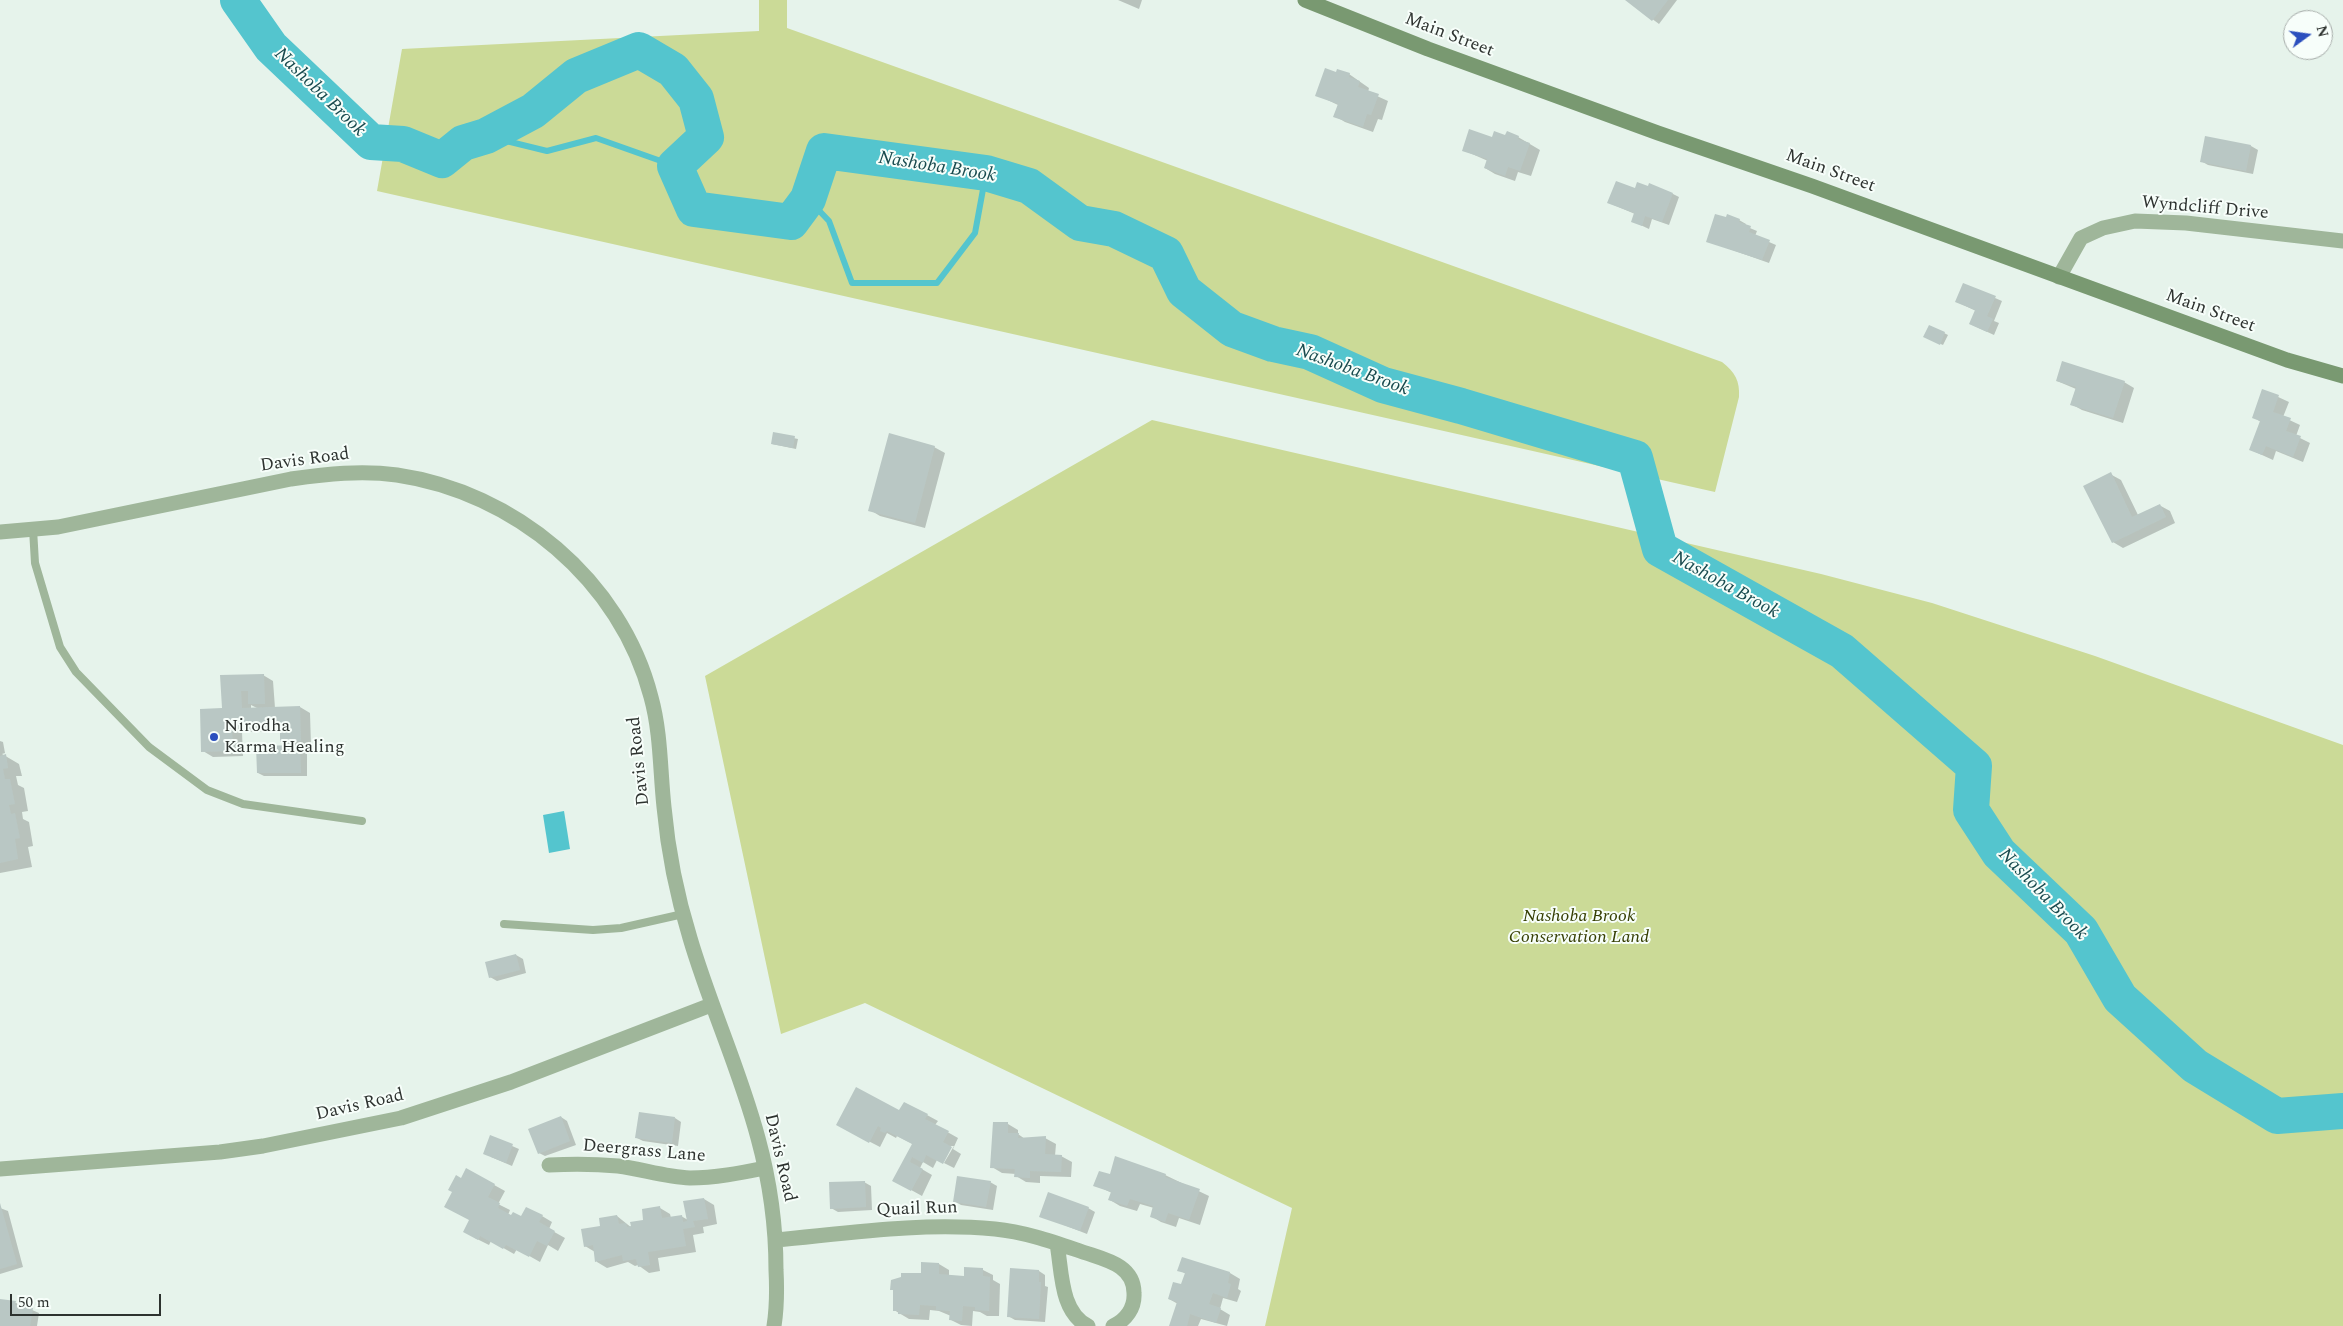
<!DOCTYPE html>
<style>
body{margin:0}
#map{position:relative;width:2343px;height:1326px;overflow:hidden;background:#e6f3eb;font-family:Spectral,serif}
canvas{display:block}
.north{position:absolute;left:2283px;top:10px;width:50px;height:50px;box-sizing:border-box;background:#f7fefa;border:1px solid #a6aca9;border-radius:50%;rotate:76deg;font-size:14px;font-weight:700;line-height:20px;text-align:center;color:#2d322f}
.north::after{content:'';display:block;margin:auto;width:18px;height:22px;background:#2b4fbe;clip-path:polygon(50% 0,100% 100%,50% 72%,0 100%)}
.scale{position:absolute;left:10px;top:1294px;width:151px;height:22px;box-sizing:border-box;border:2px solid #2d322f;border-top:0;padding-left:6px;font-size:15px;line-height:18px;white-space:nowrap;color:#2d322f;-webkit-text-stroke:4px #f7fefa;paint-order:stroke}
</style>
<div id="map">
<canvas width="2343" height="1326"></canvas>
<div class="north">N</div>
<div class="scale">50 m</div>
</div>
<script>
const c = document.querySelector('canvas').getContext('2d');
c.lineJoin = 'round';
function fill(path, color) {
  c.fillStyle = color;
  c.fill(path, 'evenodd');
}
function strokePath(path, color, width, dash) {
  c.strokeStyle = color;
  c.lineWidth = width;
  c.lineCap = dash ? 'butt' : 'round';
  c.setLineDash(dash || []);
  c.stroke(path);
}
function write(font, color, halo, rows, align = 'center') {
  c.font = font + ' Spectral,serif';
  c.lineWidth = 4;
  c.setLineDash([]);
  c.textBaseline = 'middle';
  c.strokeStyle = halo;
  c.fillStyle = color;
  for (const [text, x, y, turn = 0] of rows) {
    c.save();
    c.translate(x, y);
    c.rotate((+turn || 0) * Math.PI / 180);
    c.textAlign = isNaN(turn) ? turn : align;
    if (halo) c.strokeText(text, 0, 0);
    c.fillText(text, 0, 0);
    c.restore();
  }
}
fill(new Path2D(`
 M759,0H787V28L1722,362C1735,372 1740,381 1739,397L1715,492L377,191L402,49L759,31Z
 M1152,420L1821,574L1932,603L2095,656L2343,745V1326H1265L1292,1208L865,1003L781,1034L705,676Z`), '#cbda97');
fill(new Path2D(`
 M564,811L570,849L549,853L543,815Z`), '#54c5ce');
fill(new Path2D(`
 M1118,0H1142L1139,9Z
 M1627,0H1677L1659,24Z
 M1337,74H1349L1369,88L1368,92L1388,101L1382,120L1378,119L1373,132L1345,122L1335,116L1338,105L1317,95Z
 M1506,137H1518L1540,150L1531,176L1518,172L1515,181L1495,174L1485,168L1488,161L1463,150L1493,138Z
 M2206,137L2251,146L2258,150L2253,174L2208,165L2201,161Z
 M1649,188L1673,194L1679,197L1669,225L1652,219L1649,229L1632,221L1635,214L1609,203L1636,189Z
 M1739,220L1746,224L1745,226L1757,231L1755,236L1776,245L1769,263L1707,241Z
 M1995,298L2002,301L1994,321L1999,323L1994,335L1970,324L1976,311L1957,302Z
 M1930,326L1948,335L1943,345L1925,337Z
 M2057,381L2124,382L2134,388L2123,423L2082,410L2071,404L2076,389Z
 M2263,390L2289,402L2283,417L2300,425L2296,436L2310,443L2303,462L2276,451L2273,460L2251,450L2261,422L2253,417Z
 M774,434L798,439L796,449L772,444Z
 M934,447L945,453L925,528L880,516L870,510Z
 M2110,474L2121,480L2138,515L2159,505L2170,511L2175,523L2123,548L2113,542Z
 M263,675L273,681L275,708L300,707L310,713L311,746H301L307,750V776H264L258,773L291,746L282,741L281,731L242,732L243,756L213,757L203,751L223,709L222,677ZM251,705L259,709H251Z
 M0,741L3,742L5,753L2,754L19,764L22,776H16L18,785L24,788L28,811L22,812L23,819L29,822L33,846L28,847L32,867L0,873Z
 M516,955L523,959L526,973L497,981L490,977Z
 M905,1103L938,1121L935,1125L958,1138L953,1149L961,1154L954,1168L944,1163L954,1146H951L942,1162L937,1160L933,1168L923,1162L920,1168L932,1175L922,1196L904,1186L913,1144L897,1136L896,1138L887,1133L880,1147L847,1130L900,1112Z
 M561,1117L567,1121L576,1145L545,1156L539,1153Z
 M675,1118L681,1122L678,1146L643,1141L637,1138Z
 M1008,1124L1018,1130V1134L1025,1139L1045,1138L1056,1144L1055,1156H1061L1072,1162L1071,1177L1040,1176V1183L1026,1182L1016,1176V1174L1002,1173L992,1167Z
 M491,1137L519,1149L512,1166L491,1157Z
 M467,1170L505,1191L498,1204L510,1210L508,1215L522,1218L542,1216L552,1222L549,1229L565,1238L558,1251L548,1245L540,1262L517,1249L514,1254L491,1241L489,1245L475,1238L462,1180Z
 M1165,1175L1209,1196L1200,1225L1179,1218L1176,1227L1161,1222L1151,1216L1154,1208L1140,1204L1137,1211L1120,1206L1110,1200L1112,1193L1095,1185L1110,1176Z
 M864,1182L871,1186L872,1210L838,1212L831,1208Z
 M990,1182L997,1186L993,1210L961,1205L954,1201Z
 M704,1199L714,1205L717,1224L703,1227L704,1233L693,1235L696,1252L658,1258L660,1271L649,1273L638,1265L635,1266L628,1262L607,1268L597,1262L595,1252L585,1246L601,1227L617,1216L632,1228L645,1221L660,1208L670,1214L671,1218L681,1216L688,1220Z
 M0,1208L8,1211L23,1267L0,1274Z
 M1088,1208L1095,1212L1087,1234L1041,1216Z
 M1182,1258L1230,1273L1240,1279L1238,1289L1241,1291L1237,1302L1223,1298L1220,1309L1230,1315L1227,1326L1201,1319L1198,1326H1171L1178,1304L1169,1299L1182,1286L1186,1274L1179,1270Z
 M939,1264L949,1270V1276L965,1277L983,1270L993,1275V1280L1000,1284L999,1316H987L980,1312L973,1311L972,1326L961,1325L951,1320V1316L939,1311L930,1310L929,1320L909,1319L894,1310L922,1274Z
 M1039,1271L1045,1275V1286L1048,1287L1045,1322L1015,1320L1008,1316Z
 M0,1300L16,1303L39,1313L37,1326H0Z`), '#0003');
strokePath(new Path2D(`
 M486,136L547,151L596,138L675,166
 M808,199L829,221L852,283H937L975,233L986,173`), '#54c5ce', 6);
strokePath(new Path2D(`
 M238,0L271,47L371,142L403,144L442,160L463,143L486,136L533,111L576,76L639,50L673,70L696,99L706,137L675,166L694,209L791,222L808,199L824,151L986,173L1029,186L1080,223L1114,229L1166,254L1184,291L1232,329L1273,344L1310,352L1383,385L1461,406L1635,458L1660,549L1842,651L1974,766L1971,810L1999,853L2081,931L2120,998L2195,1066L2277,1116L2343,1111`), '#54c5ce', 36);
fill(new Path2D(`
 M1625,0H1668L1652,21Z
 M1325,68L1336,72L1337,69L1350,73L1349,77L1360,81L1358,87L1379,94L1371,115L1367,114L1363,127L1333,117L1338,104L1315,96Z
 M1469,129L1492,137L1494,131L1505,135L1507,131L1519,136L1518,139L1530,143L1520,171L1508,167L1505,176L1484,168L1487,159L1462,151Z
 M2205,136L2251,145L2246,171L2200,162Z
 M1616,181L1635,188L1637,182L1648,186L1649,183L1673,193L1662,222L1645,216L1642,226L1631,222L1634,213L1607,203Z
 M1715,214L1726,217L1727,214L1740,219L1739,222L1751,226L1749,232L1770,240L1762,260L1706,242Z
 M1963,283L1996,296L1987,316L1993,319L1987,332L1969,324L1975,310L1955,302Z
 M1929,325L1945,332L1940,345L1923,337Z
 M2062,361L2125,381L2113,418L2070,405L2076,387L2056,381Z
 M2262,389L2279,395L2273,412L2291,418L2286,431L2301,436L2293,457L2266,446L2262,455L2249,450L2260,421L2252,418Z
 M773,432L795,436L793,448L771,444Z
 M889,433L935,446L915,523L868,511Z
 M2111,472L2132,517L2160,504L2166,517L2112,543L2083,486Z
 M264,674L265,704H248V691H241L242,708L300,706L301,741L280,742V725L232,727L233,751L201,752L200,709L222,708L220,675Z
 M300,745L301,773H257L256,746Z
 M6,754L8,768L3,769L5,779H10L15,804L9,805L11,814L15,813L20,838L15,839L18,859L0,863V756Z
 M516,954L520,970L489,978L485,962Z
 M856,1087L899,1110L904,1102L928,1114L925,1119L949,1131L943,1142L952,1147L943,1164L926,1155L923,1163L912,1157L910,1162L923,1169L911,1191L892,1181L912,1144L887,1131L885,1133L880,1131L881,1128L878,1126L869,1143L836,1125Z
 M639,1112L675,1117L672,1143L635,1138Z
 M561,1116L570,1141L538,1154L528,1129Z
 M993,1122H1008V1133H1019L1018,1138L1046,1136L1045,1154L1062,1155L1061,1172L1030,1171V1178L1014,1177L1015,1169L990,1168Z
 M490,1135L513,1144L506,1163L483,1154Z
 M1115,1156L1166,1174L1165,1177L1200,1189L1189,1220L1168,1213L1165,1222L1150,1217L1153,1206L1130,1199L1127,1206L1108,1200L1111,1192L1093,1186L1099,1171L1110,1174Z
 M466,1168L495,1184L488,1197L500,1203L498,1208L511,1215L513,1212L521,1216L526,1207L543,1215L539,1222L555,1231L547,1246L537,1241L529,1257L506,1245L503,1249L480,1236L478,1240L463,1232L469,1220L444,1207L452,1192L448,1190L456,1175L461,1178Z
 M957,1176L991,1181L986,1207L953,1202Z
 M865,1181L866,1207L830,1209L829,1182Z
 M1048,1192L1089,1207L1080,1231L1039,1217Z
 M704,1198L708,1219L693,1221L695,1227L683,1229L686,1246L648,1252L650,1265L638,1267L636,1259L623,1261L622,1255L595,1262L593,1245L584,1247L581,1229L600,1226L599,1218L617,1215L619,1224L626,1223L627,1227L631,1226L630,1222L643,1220L642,1209L660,1206L662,1218L682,1215L683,1222L687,1221L683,1201Z
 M0,1203L17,1264L0,1269Z
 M1182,1257L1230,1272L1228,1283L1231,1284L1227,1298L1213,1293L1209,1304L1221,1308L1216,1323L1190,1314L1187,1326H1169L1177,1302L1168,1299L1173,1282L1181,1284L1185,1273L1177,1271Z
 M921,1262L939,1263V1274L964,1276V1267L983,1268V1276L990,1277L989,1311L975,1310V1307L963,1306L962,1321L949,1320L950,1311L936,1310V1306L920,1305L919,1315L898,1314V1311H893V1290H890L891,1280L901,1277V1273H921Z
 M1010,1268L1039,1270V1282H1041L1039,1319L1007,1317Z
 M0,1299L16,1301L15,1305L33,1308L30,1326H0Z`), '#b9c7c4');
strokePath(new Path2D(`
 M33,529L35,563L60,647L76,672L149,747L207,790L243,804L362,821
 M504,924L593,930L621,928L683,914`), '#9fb69a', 8);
strokePath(new Path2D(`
 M2059,277L2081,238L2103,228L2135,221L2186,223L2343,241
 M0,532L58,527L291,479C327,474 361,470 397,475C514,492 621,580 651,697C661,733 660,770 664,807C668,851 677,896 690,938C710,1006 740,1070 758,1138C770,1182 776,1226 776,1270C777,1289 777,1307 774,1326
 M549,1165C572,1164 595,1164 618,1166C642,1169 665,1177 690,1178C715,1178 740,1173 765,1168
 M0,1169L220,1152L263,1146L401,1118L511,1082L711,1005
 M776,1240C850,1233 921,1222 995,1229C1026,1232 1056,1243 1086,1253C1107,1260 1134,1266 1134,1293C1135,1308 1126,1320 1113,1326
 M1057,1244C1062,1271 1060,1312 1088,1326`), '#9fb69a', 15);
strokePath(new Path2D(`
 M1305,0L1428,49L1658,133L1812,186L2287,360L2343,376`), '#799971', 15);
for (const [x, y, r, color] of [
 [214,737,5,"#2b4fbe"]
]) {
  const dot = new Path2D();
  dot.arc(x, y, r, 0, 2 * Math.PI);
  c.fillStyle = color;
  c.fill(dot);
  strokePath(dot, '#f7fefa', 2);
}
write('18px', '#2d322f', '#f7fefa', [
 ["Main Street",1449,36,21],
 ["Main Street",1830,172,20],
 ["Wyndcliff Drive",2205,209,5],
 ["Main Street",2210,312,20],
 ["Davis Road",305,461,-8],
 ["Davis Road",640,761,-96],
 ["Davis Road",360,1106,-13],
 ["Deergrass Lane",644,1152,5],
 ["Davis Road",779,1158,77],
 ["Quail Run",917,1210,-2]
]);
write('18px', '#2d322f', '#f7fefa', [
 ["Nirodha",224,727],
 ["Karma Healing",224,748]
], 'left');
write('italic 18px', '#353e02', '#f7fefa', [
 ["Nashoba Brook",1579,917],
 ["Conservation Land",1579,938]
]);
write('italic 19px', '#194b4f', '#f7fefa', [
 ["Nashoba Brook",319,93,44],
 ["Nashoba Brook",937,168,9],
 ["Nashoba Brook",1352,371,20],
 ["Nashoba Brook",1725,586,29],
 ["Nashoba Brook",2042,895,46]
]);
</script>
